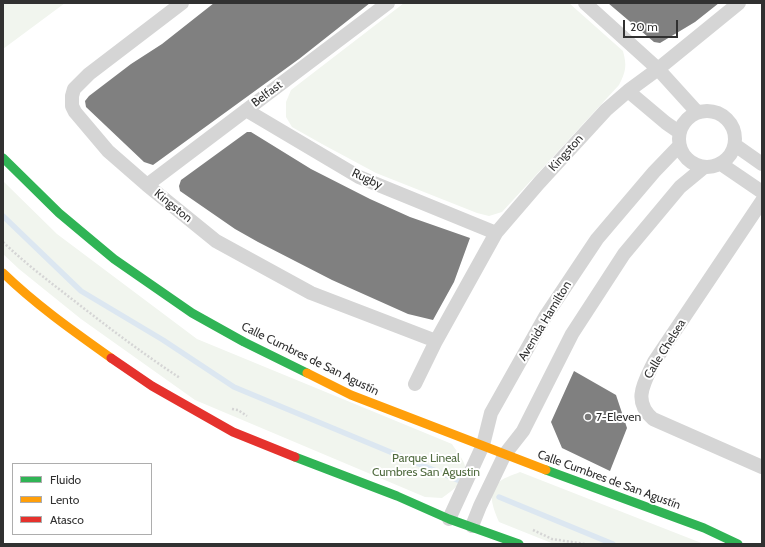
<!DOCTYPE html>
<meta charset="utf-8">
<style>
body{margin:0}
#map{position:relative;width:765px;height:547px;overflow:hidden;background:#fff;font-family:Cabin,sans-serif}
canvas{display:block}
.frame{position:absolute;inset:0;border:4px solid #313131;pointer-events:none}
.legend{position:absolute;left:12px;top:463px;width:140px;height:72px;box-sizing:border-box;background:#fff;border:1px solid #adadad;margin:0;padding:5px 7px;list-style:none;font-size:12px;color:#313131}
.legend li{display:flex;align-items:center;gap:8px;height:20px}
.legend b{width:20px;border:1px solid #adadad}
.scale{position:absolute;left:623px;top:20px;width:55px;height:18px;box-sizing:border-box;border:2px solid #313131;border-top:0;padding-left:5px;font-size:12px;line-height:14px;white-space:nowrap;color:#313131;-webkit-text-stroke:3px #fff;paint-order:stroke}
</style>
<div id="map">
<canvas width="765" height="547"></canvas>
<div class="frame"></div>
<ul class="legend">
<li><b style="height:5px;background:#30b455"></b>Fluido</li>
<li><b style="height:5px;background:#ff9f0a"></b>Lento</li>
<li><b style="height:5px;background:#e5322d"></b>Atasco</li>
</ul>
<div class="scale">20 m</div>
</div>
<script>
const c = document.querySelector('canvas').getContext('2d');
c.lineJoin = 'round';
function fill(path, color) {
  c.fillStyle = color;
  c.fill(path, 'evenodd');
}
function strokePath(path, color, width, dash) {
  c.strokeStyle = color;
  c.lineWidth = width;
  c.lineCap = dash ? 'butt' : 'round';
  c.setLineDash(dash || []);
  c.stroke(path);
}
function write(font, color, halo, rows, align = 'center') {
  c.font = font + ' Cabin,sans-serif';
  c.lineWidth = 4;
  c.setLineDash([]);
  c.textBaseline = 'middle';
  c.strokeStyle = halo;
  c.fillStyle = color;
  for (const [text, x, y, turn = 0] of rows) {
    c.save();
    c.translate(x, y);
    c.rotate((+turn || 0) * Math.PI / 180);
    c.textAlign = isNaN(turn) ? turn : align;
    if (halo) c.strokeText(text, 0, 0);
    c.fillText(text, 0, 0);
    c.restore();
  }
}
fill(new Path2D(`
 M3,3H65L3,49Z
 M404,3H569L623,51C627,66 626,71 619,85L502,212L489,216L477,213L376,173L322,144L292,127L286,117V102L291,90Z
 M3,181L57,234L197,339L452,444C455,449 464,460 465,466C467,481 453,490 442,498L425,497L195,400L81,319L19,269L3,254Z
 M520,472L704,544H554L499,522C494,510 487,495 497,484C502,478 513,475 520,472Z`), '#f1f5ee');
strokePath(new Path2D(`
 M3,216L81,291L163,340L234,387L460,481
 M499,497L613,544`), '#dce7f1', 5.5);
fill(new Path2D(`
 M214,3H370L299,59L153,165L144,162L86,107L85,101L89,96L131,64L162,44Z
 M608,3H719L695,22L660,43L654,42Z
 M247,132H251L311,169L370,199L410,217L470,238L454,282L433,320L408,314L332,280L258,242L235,229L180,191L179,186L181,180Z
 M574,371L616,395L627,428L610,471L562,448L551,422Z`), '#808080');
strokePath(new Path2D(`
 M3,242C29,267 58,288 86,310C117,334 148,357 180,378
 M232,409L238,410L247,416
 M533,530L552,539L585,544`), '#d5d5d5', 2.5, [2, 2]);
strokePath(new Path2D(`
 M182,3L89,74L74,89L72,96V106L75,112L108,151L147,185L216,241L311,293L436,341
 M585,3L658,69L697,112
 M628,91L666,123L679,132
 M246,110L359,177L496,233
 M679 139a28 28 0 1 1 56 0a28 28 0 1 1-56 0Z
 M735,145L762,164
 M721,164L762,192
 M147,185L388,3
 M762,201L654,362C644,383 632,401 653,419L762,467
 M415,384L436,341L496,233L539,183L606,110L628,91L658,69L739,3
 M449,519L483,445L491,413L545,317L597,239L654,172L679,146
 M472,526L480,506L505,454L523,431L572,334L624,254L680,187L703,168`), '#d5d5d5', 14);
strokePath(new Path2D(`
 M3,158L59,213L114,259L192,313L244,342L307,373
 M295,457L397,496L449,519L519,544
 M546,470L704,528L738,544`), '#30b455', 9);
strokePath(new Path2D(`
 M3,273C36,305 73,331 111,358
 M307,373L351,395L546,470`), '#ff9f0a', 9);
strokePath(new Path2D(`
 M111,358L152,386L233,432L295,457`), '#e5322d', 9);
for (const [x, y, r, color] of [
 [588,417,4,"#797979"]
]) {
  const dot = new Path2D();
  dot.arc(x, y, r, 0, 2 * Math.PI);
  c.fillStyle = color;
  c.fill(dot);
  strokePath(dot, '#fff', 1.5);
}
write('12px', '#313131', '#fff', [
 ["Belfast",267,94,-37],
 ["Kingston",566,153,-48],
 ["Rugby",367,179,25],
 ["Kingston",173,206,39],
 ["Avenida Hamilton",545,321,-59],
 ["Calle Chelsea",665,349,-58],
 ["Calle Cumbres de San Agustín",310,359,26],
 ["Calle Cumbres de San Agustín",609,480,20]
]);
write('12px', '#313131', '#fff', [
 ["7-Eleven",596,417]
], 'left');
write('12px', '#506b3f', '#fff', [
 ["Parque Lineal",426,458],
 ["Cumbres San Agustin",426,472]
]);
</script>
